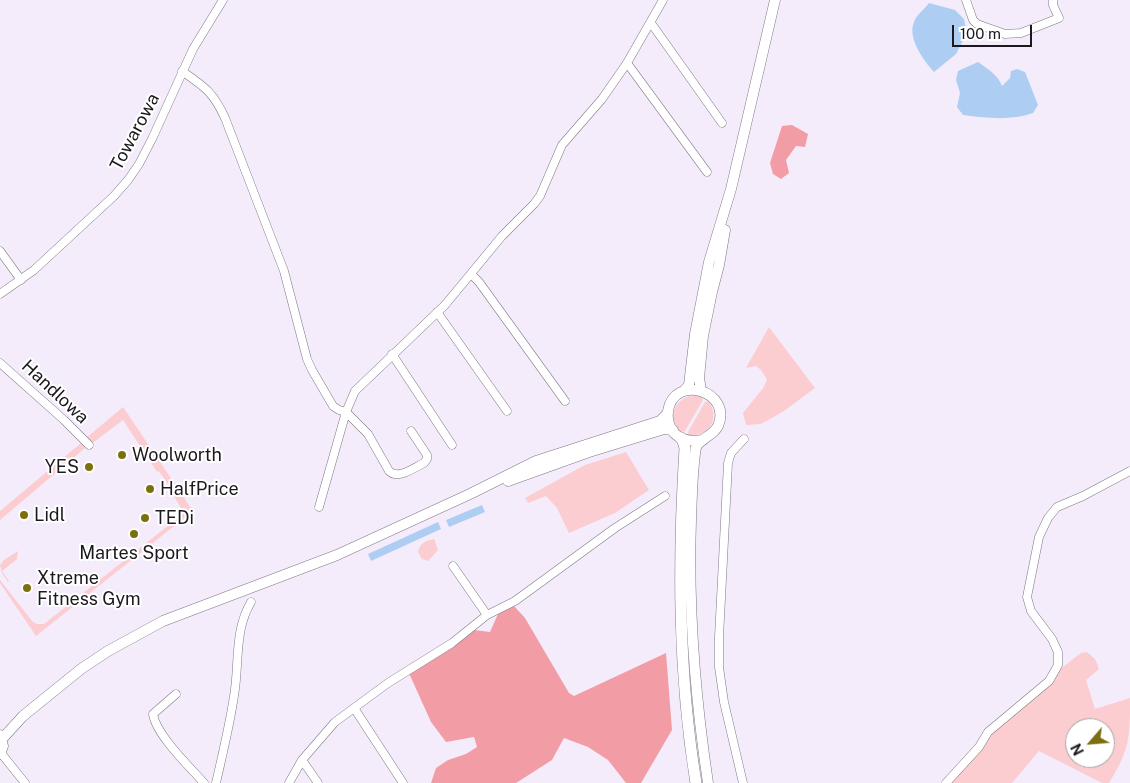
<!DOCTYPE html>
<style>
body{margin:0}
#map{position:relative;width:1130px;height:783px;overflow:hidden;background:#f5ecfb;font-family:"Public Sans",sans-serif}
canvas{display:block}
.north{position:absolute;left:1065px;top:718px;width:50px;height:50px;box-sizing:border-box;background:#fff;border:1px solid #a4a3a5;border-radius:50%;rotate:243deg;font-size:14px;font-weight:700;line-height:20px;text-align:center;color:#1c191e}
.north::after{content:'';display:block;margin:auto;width:18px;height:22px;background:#7d6f0e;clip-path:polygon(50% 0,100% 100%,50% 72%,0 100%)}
.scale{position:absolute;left:952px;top:25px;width:80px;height:22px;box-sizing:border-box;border:2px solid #1c191e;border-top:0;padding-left:6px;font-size:15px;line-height:18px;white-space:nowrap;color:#1c191e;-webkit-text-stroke:4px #fff;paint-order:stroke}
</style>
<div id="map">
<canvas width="1130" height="783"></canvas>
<div class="north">N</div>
<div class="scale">100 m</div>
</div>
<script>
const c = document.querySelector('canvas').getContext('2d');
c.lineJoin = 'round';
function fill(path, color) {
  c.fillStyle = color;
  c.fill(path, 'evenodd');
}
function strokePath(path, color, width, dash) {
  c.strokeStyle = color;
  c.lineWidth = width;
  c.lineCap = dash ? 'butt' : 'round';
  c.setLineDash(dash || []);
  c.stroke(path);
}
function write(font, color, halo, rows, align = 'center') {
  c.font = font + ' "Public Sans",sans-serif';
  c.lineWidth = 4;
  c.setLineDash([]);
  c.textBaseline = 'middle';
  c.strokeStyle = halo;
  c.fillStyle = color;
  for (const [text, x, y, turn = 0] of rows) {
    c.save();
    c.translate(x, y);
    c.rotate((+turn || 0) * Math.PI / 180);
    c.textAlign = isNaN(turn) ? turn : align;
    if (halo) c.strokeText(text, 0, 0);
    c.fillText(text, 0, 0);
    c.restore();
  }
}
fill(new Path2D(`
 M769,327L815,388L784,411L761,424L746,425L743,413L764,387L767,379L761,370L756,366L746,368Z
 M696,395L702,397L703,400L685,431L682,432C665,419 675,396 696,395Z
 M705,402H709C720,419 709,437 689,435L688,432Z
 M123,407L193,511L36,636L0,583V580L32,621L37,624H44L184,513L174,496L175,495L159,471L157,472L123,420L94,442H91L86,438Z
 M81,443L85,448L0,520V511Z
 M626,452L649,490L615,513L569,533L557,508L546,496L528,503L525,498L585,465Z
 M434,539L438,550L428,561L422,559L418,552C420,543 425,541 434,539Z
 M18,551L17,559L2,571L9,581L8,582L2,573L0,565L4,560Z
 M1087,652L1095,659L1099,669L1086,680L1095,709L1130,698C1130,738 1130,749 1109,783H1102L1039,751L1012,783H943L991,727L1059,670L1081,653ZM1075,728H1105V758H1075Z`), '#fbccd0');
fill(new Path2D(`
 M792,125L808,134L805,147L796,146L786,160L789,173L781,179L773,174L770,163L782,126Z
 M514,606L525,618L569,693L574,696L666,653L672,730L641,783H626L608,760L588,747L564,738L552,760L516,783H431L436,768L448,760L466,754L477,747L474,737L446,742L431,722L408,671L474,630L490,632L498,614Z`), '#f29ca6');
fill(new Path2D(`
 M929,3L955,10L964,19L967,33L956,54L934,72C924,61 907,38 914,22C916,15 925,9 929,3Z
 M978,62C988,69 998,75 1002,86L1010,78L1011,71L1017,69L1025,72L1038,105L1033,113C1010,121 987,118 963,115L957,107L960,93L956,80L958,71Z
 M482,505L485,512L449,527L446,520Z
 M438,522L441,529L371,561L368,554Z`), '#aecdf2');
const minor = new Path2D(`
 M966,0L973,20L977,24L1005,34L1021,33L1059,18L1053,5V0
 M651,23L722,123
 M627,63L707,172
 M182,71C205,87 213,92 225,118L284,271L307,359L312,370L333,406L339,410L346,412L368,434L389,471C398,480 413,468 424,463L427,459V455L411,431
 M0,251L21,280
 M471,274L479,282L565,401
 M0,294L34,270L114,196L128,180L139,164L152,139L193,49L223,0
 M437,312L507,411
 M392,354L452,445
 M0,363L64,420L89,445
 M319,507L346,412L355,391L445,305L502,236L534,204L540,196L562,145L602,99L627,63L663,0
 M453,566L487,615
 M176,694L153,714C156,735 190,767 204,783
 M354,708L403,783
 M1,753L25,783
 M302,760L318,783
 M216,783C223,752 231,720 235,689C239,659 235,629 251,602
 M289,783L302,760L335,722L388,683L452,643L487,615L515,601L615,528L665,496
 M743,783L724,702L719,667V637L728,463L731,453L744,439
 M946,783L979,747L988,732L1049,681L1058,665V652L1052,639L1031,611L1027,597L1039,537L1048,518L1057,507L1083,496L1130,471`);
const major = new Path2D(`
 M701,390L699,378L703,336L712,292L719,265L725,230
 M684,391L689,385L695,334L709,262L731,189L775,0
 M703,440C692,442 682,441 674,433C669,427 667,419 668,411C674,373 733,391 718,426C713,436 701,438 696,447C692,471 692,496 691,520C688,608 695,696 708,783
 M508,481L589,452L664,429L673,430
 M0,735L3,746L0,754
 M2,739L23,716L81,669L108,651L163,621L337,555L470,494L536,461L660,421L668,413`);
const highway = new Path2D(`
 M681,438L683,441L685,448C678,560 678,672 696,783`);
strokePath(minor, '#7f7784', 9);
strokePath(major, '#7f7784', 11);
strokePath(highway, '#7f7784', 12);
strokePath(minor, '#fff', 8);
strokePath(major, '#fff', 10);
strokePath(highway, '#fff', 11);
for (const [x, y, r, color] of [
 [122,455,5,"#7d6f0e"],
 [89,467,5,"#7d6f0e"],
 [150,489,5,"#7d6f0e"],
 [24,515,5,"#7d6f0e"],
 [145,518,5,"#7d6f0e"],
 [134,534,5,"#7d6f0e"],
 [27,588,5,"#7d6f0e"]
]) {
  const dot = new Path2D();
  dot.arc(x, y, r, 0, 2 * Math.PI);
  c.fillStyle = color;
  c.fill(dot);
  strokePath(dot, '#fff', 2);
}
write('18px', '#1c191e', '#fff', [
 ["Towarowa",135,132,-62],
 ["Handlowa",55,392,43]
]);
write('18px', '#1c191e', '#fff', [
 ["Woolworth",132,455],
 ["YES",79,467,"right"],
 ["HalfPrice",160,489],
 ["Lidl",34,515],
 ["TEDi",155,518],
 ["Martes Sport",134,553,"center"],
 ["Xtreme",37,578],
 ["Fitness Gym",37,599]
], 'left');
</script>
